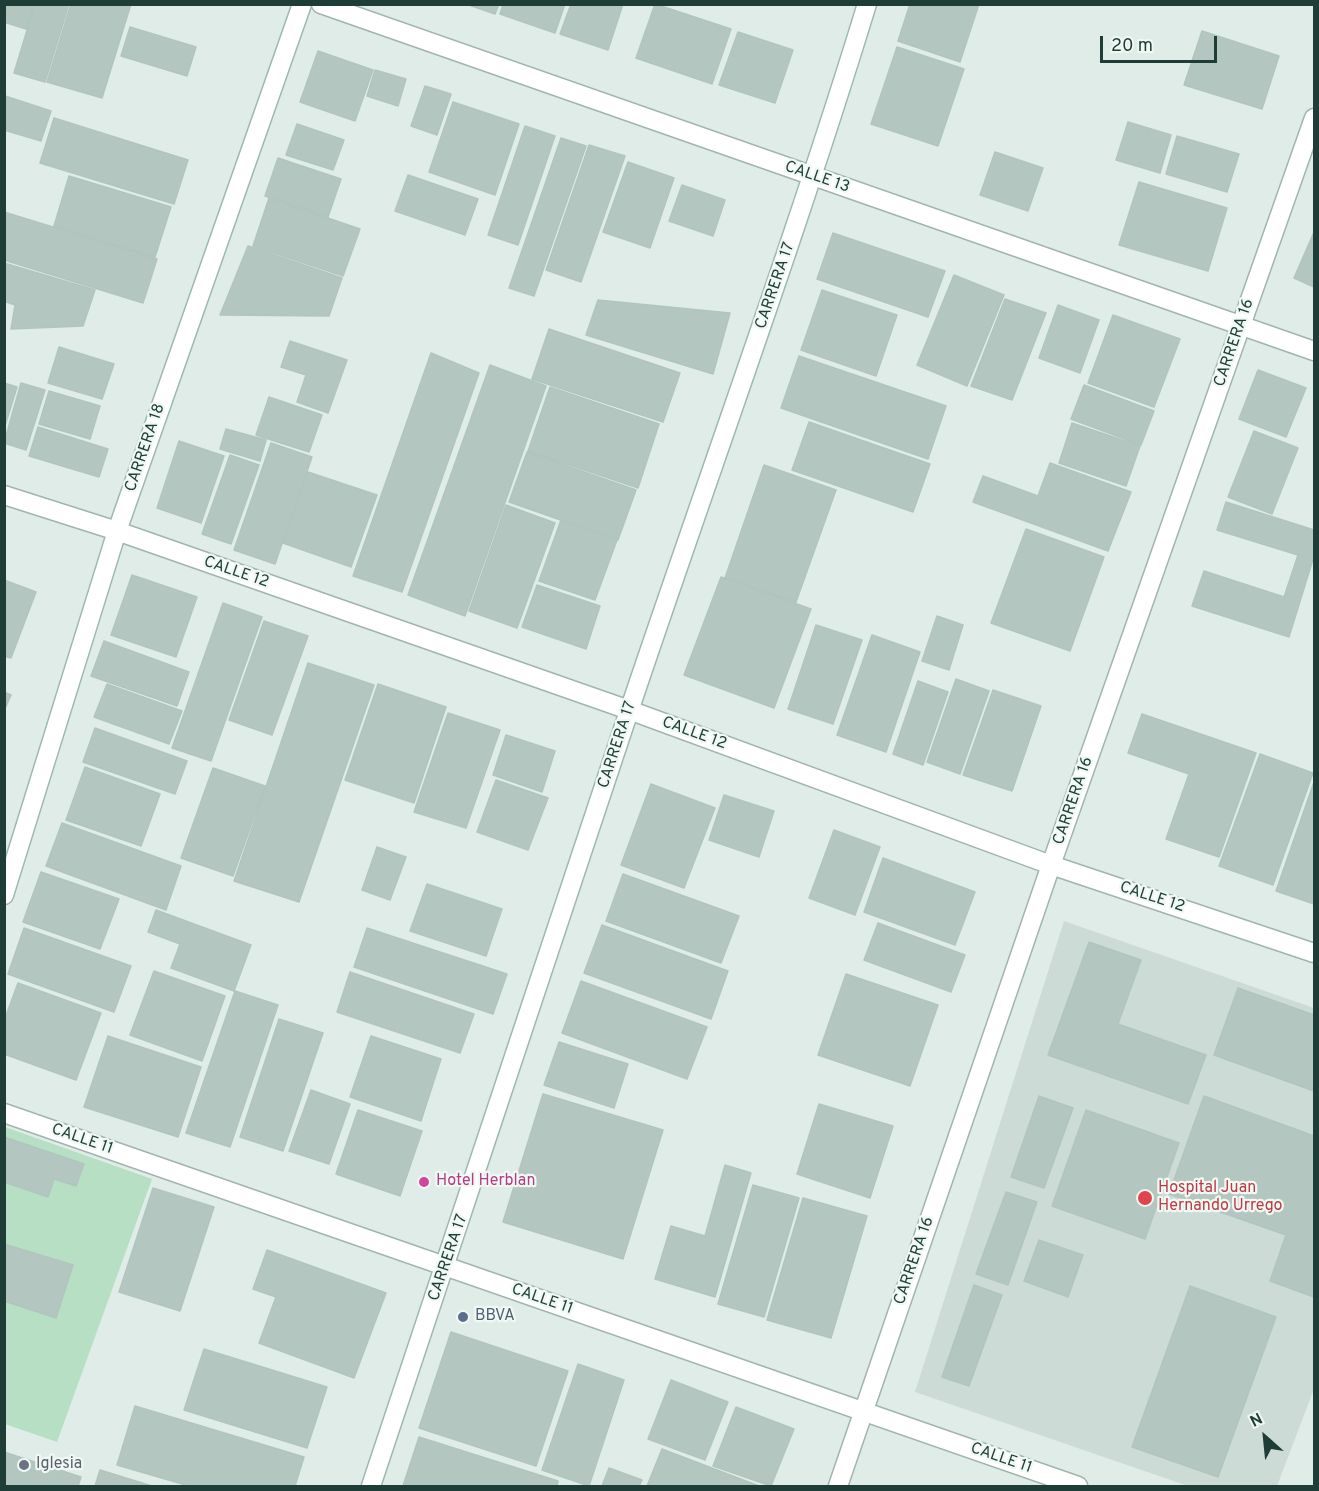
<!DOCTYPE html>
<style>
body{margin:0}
#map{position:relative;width:1319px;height:1491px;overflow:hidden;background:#dfece7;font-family:Overpass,sans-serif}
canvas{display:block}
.frame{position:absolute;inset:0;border:6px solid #1f3d37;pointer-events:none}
.north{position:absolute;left:1235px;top:1407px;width:60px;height:60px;-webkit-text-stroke:4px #f0f8f4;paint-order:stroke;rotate:333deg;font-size:16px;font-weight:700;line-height:24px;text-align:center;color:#1f3d37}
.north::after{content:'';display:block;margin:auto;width:21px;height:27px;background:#1f3d37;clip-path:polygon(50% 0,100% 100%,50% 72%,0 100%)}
.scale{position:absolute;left:1100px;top:36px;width:117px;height:27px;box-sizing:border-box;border:3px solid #1f3d37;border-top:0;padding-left:8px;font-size:18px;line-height:21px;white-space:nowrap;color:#1f3d37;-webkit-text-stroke:4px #f0f8f4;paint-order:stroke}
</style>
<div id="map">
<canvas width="1319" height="1491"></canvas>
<div class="frame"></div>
<div class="north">N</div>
<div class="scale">20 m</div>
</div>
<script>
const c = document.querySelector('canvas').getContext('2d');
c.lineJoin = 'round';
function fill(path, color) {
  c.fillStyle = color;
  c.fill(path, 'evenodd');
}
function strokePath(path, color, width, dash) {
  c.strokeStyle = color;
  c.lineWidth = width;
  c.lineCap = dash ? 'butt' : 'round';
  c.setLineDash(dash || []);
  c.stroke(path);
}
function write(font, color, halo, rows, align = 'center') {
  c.font = font + ' Overpass,sans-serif';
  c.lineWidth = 4.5;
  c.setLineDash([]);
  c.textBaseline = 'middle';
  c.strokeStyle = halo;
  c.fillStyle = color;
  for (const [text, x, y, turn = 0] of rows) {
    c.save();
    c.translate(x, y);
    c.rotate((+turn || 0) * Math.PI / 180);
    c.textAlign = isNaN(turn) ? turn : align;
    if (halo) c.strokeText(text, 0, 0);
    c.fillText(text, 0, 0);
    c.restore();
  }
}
fill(new Path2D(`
 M1064,921L1314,1008V1389L1277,1486H1188L915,1392Z`), '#cddbd6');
fill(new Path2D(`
 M5,1127L152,1179L57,1442L5,1424Z`), '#b6dfc4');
const building = new Path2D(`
 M4,4H34L26,29L4,22Z
 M35,4H69L45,82L14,73Z
 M71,4H131L102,98L47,82Z
 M466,4H499L495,14Z
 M503,4H565L555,33L500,14Z
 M571,4H623L608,50L560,34Z
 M655,4L731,29L712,84L636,58Z
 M910,4H979L960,62L898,41Z
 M130,27L196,47L187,76L121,56Z
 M1202,31L1279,56L1262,109L1184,85Z
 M738,32L793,50L775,103L719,85Z
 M897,47L964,69L938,146L871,124Z
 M318,51L373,70L355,121L300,102Z
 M375,70L406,79L398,106L367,96Z
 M425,86L451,94L437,135L411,126Z
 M5,96L51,111L41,141L4,130Z
 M453,102L519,124L495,195L429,172Z
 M54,118L188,160L174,204L40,163Z
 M1128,122L1171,135L1160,173L1116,160Z
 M297,124L344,140L333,170L286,155Z
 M525,126L555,136L518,245L488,235Z
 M1177,136L1239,154L1227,192L1166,174Z
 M561,138L586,146L534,296L509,288Z
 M589,145L625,156L581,282L546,270Z
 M995,152L1043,168L1028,211L980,195Z
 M278,158L341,179L328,217L265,196Z
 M628,162L674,178L650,248L603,232Z
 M408,175L478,199L465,235L395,211Z
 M69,176L171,207L155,257L54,226Z
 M1139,182L1227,208L1208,271L1119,245Z
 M682,185L725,200L713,236L669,221Z
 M269,198L360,229L343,276L253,246Z
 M4,212L157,259L143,303L4,260Z
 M1314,232V287L1294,278Z
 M833,233L945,271L928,317L817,279Z
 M248,246L342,278L329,316L220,315Z
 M4,263L95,290L83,326L11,329L15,305L4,301Z
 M954,275L1004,295L967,386L917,365Z
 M822,290L897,315L876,376L801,350Z
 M1005,299L1046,313L1012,400L971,386Z
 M598,300L730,313L713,374L586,335Z
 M1058,305L1099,320L1080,373L1039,358Z
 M1113,315L1180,339L1154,407L1088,383Z
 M549,329L680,373L663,422L532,379Z
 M290,341L347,360L328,413L297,402L306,375L281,367Z
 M59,347L114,364L102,399L48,383Z
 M431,353L479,373L402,592L353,576Z
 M799,356L946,406L928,459L781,408Z
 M490,365L546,386L465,616L408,595Z
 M1258,370L1306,388L1286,437L1239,419Z
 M4,383L17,387L4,429Z
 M21,383L45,390L26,450L4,443Z
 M1084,385L1154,411L1141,445L1071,419Z
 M550,387L659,424L638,488L528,451Z
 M49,391L100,406L90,439L39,424Z
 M269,397L322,415L309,452L256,435Z
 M809,422L930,464L913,512L792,470Z
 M1072,423L1140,446L1126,486L1059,463Z
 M38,427L108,449L99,477L29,456Z
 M226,429L266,440L260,461L220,449Z
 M1254,431L1298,448L1272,514L1228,497Z
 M179,441L224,456L201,523L157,508Z
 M271,443L312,457L275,564L234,550Z
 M527,452L636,490L618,540L509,502Z
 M230,455L259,465L231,544L202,534Z
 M1050,463L1131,492L1108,551L973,502L983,476L1038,496Z
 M764,465L836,490L796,602L725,578Z
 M308,472L377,495L351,567L283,543Z
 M1226,502L1314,530V556L1289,637L1192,606L1204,571L1284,597L1298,555L1217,530Z
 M506,505L555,523L517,628L469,611Z
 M561,520L617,540L595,600L539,581Z
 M1026,529L1104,557L1070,651L991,623Z
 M132,575L197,597L176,657L111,635Z
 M721,577L811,609L774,708L684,675Z
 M4,580L36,592L11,658L4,656Z
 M537,585L600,606L586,649L522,627Z
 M223,603L262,617L211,761L172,748Z
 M937,616L963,625L949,670L922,661Z
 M264,621L308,636L272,735L229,720Z
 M816,625L862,640L833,724L788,709Z
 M872,635L920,652L886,752L837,735Z
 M104,641L189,672L177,706L91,676Z
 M308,663L374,685L299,902L234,881Z
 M956,679L989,691L960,774L927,762Z
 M918,681L948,692L923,765L893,754Z
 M107,684L182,711L169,744L94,717Z
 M378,684L446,707L414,803L345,780Z
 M993,690L1041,706L1012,791L963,775Z
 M4,692L11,695L4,711Z
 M448,713L500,730L466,828L414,812Z
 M1142,714L1256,753L1219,857L1166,839L1189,774L1128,753Z
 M95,728L187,761L175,794L83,762Z
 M506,735L555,751L542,792L493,775Z
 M1260,754L1313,773L1273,885L1219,866Z
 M85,767L160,794L141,846L66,820Z
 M213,768L265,786L233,876L181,858Z
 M496,780L548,798L528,850L477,832Z
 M1314,782V904L1276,891Z
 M651,784L715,808L684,888L621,865Z
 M724,795L774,811L759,857L709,840Z
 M62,823L181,866L166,910L46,866Z
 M834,830L880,847L855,915L809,898Z
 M377,847L406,857L390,900L362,890Z
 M883,858L975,892L955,945L864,912Z
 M41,872L119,899L100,949L23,922Z
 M623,874L739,916L721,963L606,921Z
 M427,884L502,909L486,956L410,931Z
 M156,910L251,945L234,991L171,968L180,944L148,932Z
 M878,923L965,955L951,992L864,960Z
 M602,925L728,971L711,1019L584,973Z
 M24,928L131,966L114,1012L8,974Z
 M367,928L507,974L493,1014L354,967Z
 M1089,942L1141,960L1118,1024L1206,1055L1188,1104L1048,1055Z
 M154,971L225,996L202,1061L130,1035Z
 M350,972L474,1014L460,1053L337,1012Z
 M846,974L938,1005L910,1086L818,1055Z
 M581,981L707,1027L687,1079L562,1033Z
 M18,983L101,1013L76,1080L4,1054V1021Z
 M1238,988L1314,1015V1091L1214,1055Z
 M235,991L278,1005L230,1147L186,1133Z
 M279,1019L323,1033L283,1151L240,1137Z
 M108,1036L201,1067L178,1137L84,1107Z
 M371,1036L441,1059L421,1121L350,1097Z
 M559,1042L628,1064L614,1108L544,1085Z
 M311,1090L350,1104L329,1164L289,1151Z
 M543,1094L663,1130L623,1259L503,1222Z
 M1039,1096L1073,1108L1044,1188L1011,1177Z
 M1204,1096L1314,1136V1297L1270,1281L1286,1235L1169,1194Z
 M819,1104L893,1126L870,1198L797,1174Z
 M358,1110L422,1131L400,1196L336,1174Z
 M1086,1110L1179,1143L1145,1239L1052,1206Z
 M4,1137L84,1164L76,1186L54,1179L48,1197L4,1182Z
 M725,1165L751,1173L715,1297L655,1279L671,1226L705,1236Z
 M753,1185L799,1198L764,1317L718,1304Z
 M153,1188L214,1207L180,1311L119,1292Z
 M1006,1192L1037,1202L1008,1285L976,1274Z
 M803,1198L867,1216L831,1338L767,1320Z
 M1039,1240L1083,1255L1068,1297L1024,1281Z
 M4,1244L73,1265L56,1318L4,1301Z
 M267,1250L386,1293L354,1378L259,1343L276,1297L253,1289Z
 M974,1285L1002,1295L969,1386L942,1377Z
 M1190,1286L1276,1317L1218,1477L1132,1447Z
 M451,1332L568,1371L536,1466L419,1428Z
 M204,1349L327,1387L307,1448L184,1410Z
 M578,1364L624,1380L589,1486L542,1470Z
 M671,1380L728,1402L705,1460L648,1439Z
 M135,1406L304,1457L295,1486H189L117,1465Z
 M736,1407L794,1429L771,1486L713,1466Z
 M419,1437L558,1481L557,1486H403Z
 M662,1449L759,1486H647Z
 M4,1452L81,1477L78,1486H4Z
 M609,1468L642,1480L639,1486H602Z
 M100,1470L152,1486H95Z`);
fill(building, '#b4c6c0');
strokePath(building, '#b1c5bf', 1.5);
const street = new Path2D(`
 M321,4L1314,351
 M4,495L117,531L629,710L1051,865L1314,953
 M4,1113L1078,1486
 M838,1486L1051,865L1314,118`);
const secondary = new Path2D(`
 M4,895L117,531L302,4
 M371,1486C459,1229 542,970 629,711C708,476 794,242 867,4`);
strokePath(street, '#a2b4af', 21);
strokePath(secondary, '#9db8b1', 21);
strokePath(street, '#fff', 18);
strokePath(secondary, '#fff', 18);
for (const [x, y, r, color] of [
 [424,1182,6,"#d1479c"],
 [1145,1198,8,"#e0444e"],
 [463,1317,6,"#5c6f8a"],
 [24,1465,6,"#6b7280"]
]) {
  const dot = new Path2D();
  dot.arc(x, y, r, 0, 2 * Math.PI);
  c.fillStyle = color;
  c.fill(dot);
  strokePath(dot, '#f0f8f4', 2);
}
write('16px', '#1f3d37', '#f0f8f4', [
 ["CALLE 13",817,178,19],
 ["CARRERA 17",776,286,-71],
 ["CARRERA 16",1235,343,-71],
 ["CARRERA 18",146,448,-71],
 ["CALLE 12",236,573,19],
 ["CALLE 12",694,734,20],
 ["CARRERA 17",618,745,-72],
 ["CARRERA 16",1074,801,-71],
 ["CALLE 12",1152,898,18],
 ["CALLE 11",82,1140,19],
 ["CARRERA 17",449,1258,-71],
 ["CARRERA 16",915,1261,-71],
 ["CALLE 11",542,1300,19],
 ["CALLE 11",1001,1459,19]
]);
write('16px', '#b23c85', '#f0f8f4', [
 ["Hotel Herblan",436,1182]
], 'left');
write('16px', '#be3a42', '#f0f8f4', [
 ["Hospital Juan",1158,1189],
 ["Hernando Urrego",1158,1207]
], 'left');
write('16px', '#4e5e75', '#f0f8f4', [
 ["BBVA",475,1317]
], 'left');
write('16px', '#5b616d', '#f0f8f4', [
 ["Iglesia",36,1465]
], 'left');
</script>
